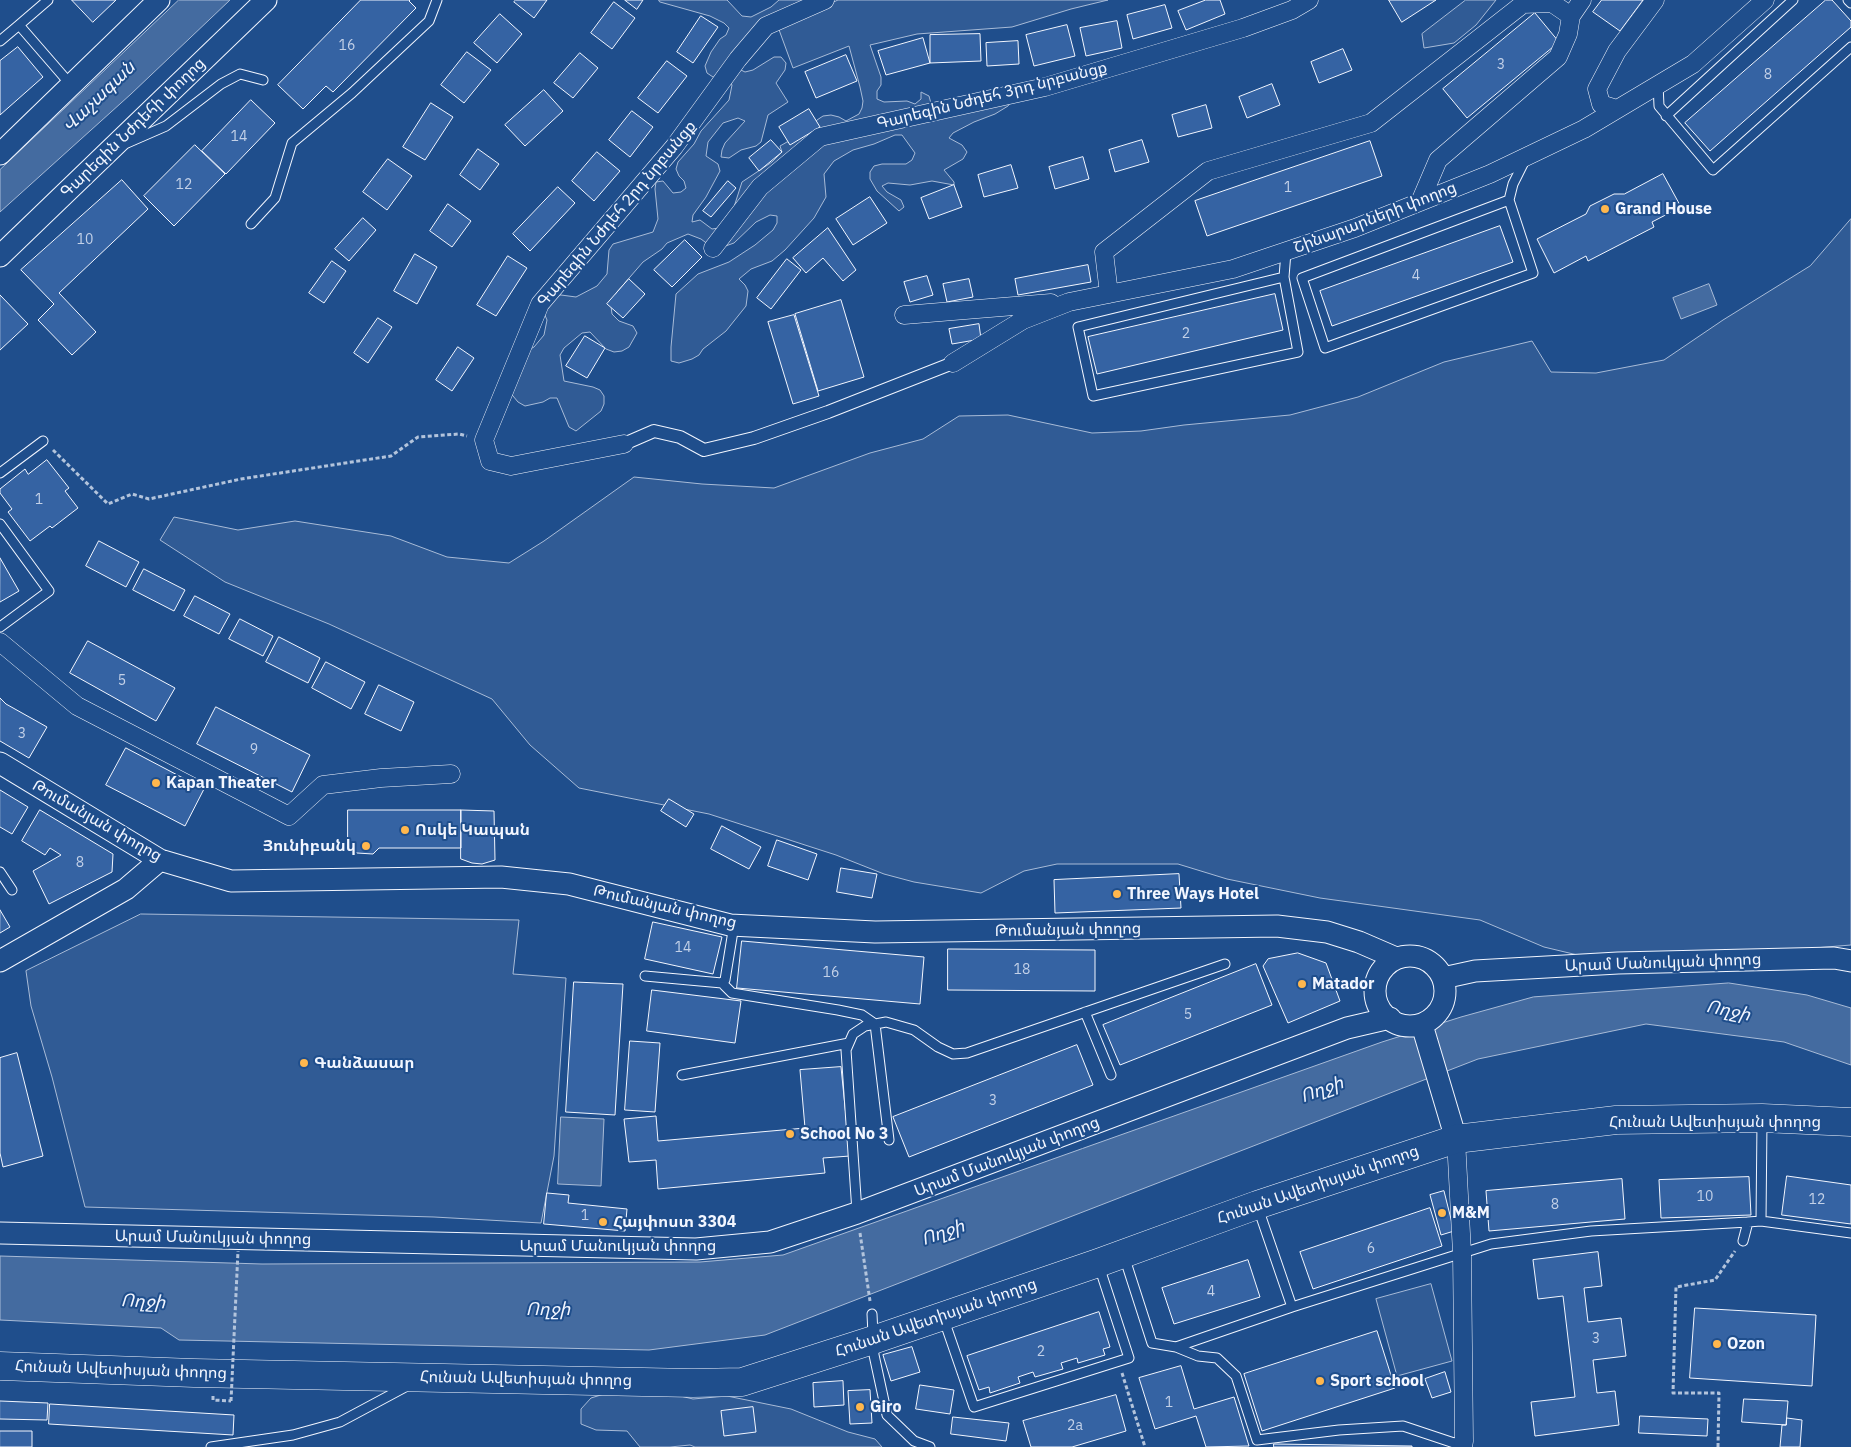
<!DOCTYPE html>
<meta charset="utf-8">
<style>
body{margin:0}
canvas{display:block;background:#1f4e8c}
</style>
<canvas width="1851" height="1447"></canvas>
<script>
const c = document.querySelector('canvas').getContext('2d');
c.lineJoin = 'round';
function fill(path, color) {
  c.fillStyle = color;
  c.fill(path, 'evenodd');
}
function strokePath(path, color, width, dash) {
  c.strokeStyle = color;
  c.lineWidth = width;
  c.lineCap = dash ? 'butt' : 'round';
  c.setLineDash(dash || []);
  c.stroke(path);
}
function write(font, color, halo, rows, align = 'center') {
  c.font = font + ' "IBM Plex Sans","Noto Sans Armenian",sans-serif';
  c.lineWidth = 4;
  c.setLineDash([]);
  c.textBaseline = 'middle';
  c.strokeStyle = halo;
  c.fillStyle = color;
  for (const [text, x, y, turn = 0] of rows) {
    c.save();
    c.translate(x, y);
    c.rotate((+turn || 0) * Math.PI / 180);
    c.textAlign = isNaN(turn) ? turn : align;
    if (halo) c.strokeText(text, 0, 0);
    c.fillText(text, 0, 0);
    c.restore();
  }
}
const built = new Path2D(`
 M659,0H727L742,16L751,17L771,7L779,0H812L791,9L737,68L745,72L753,70L774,57H781L786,63L785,70L776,83L788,102L768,115L761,142L756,146L741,150L729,158L721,157L722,150L725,143L745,121L738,118L723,123L708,142L706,156L718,164L720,171L706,197L693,215L692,222L700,220L712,229L719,228L733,210L742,182L772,162L782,152L780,146L787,142L795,141L807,132L817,120L823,116L831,115L839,117L846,121L859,114L862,108L863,101L860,87L849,46L793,68L778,27L838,0H1108L1071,9L1012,27L917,34L870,45L881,77V85L877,91V99L884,102L907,101L915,104L921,99V92L929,96L933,111L1012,100L1008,106L995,114L974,122L953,133L949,138L962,145L967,152L963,159L944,170L954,182V185L932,181L910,185L888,183L882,186L887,192L901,200L904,207L899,211L877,191L870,179V172L874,166L882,164H906L912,160L915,153L902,135H895L874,144L853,150L834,161L824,174L826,197L814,218L785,250L772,261L751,269L739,279L745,285L748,291L746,306L726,331L703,349L699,355L692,359L679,363L671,361V347L676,294L698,274L729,262L755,245L773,230L777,223V216L770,215L756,222L734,243L720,248H713L701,239L688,234L667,243L662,249L643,262L617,292L611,306L612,314L619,321L633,326L637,333L629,347L622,351L614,352L606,349L590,332L582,333L564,348L560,355L564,381L593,387L600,390L604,396V404L601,411L576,431L569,427L557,398H550L543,402L525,406L518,402L508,390L527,351L534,347L544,335L547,320L544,313L552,296L561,295L576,297L597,286L607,274L609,250L613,244L653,232L658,219L655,189L656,182L663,181L673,193L681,192L686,188L684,181L679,176L676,169L678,162L694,144L701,131L729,100L732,85L728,79L713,77L707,73L705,66L711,52L720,39L726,35L729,28L724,23L710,16L660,2Z
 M1466,0H1496L1476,25L1454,43L1424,48L1422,34Z
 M1851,219V945L1753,953L1590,958L1544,947L1480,920L1320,898L1227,879L1178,864H1057L1024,871L981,893L914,882L884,874L836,855L709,814L579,788L530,745L492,699L329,624L225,582L160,540L174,517L238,530L295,521L391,536L447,557L509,563L544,541L634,477L702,484L774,488L870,453L923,439L959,416L1008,415L1092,433L1141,431L1184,425L1290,415L1358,397L1444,362L1532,341L1551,372L1596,373L1664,360L1723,320L1810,266Z
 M141,914L519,920L513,974L566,978L554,1156L541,1223L434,1217L85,1207L52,1077L31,1006L26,971Z
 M1431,1284L1452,1361L1397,1376L1376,1299Z
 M664,1392L693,1399L727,1396L791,1409L848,1432L875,1439L882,1447H695L690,1445L670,1447H640L627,1431L596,1430L581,1424V1409L591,1398L604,1394Z`);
fill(built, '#305b95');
strokePath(built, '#a8bbd7', 1);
const water = new Path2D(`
 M179,0H230L131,94L0,212V170Z
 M1709,284L1717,305L1681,319L1673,298Z
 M1729,983L1807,995L1851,1008V1065L1784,1042L1646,1024L1478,1059L765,1335L649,1350L179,1340L161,1328L0,1320V1256L262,1264L700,1262L783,1255L1382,1042L1461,1017L1533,997Z
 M561,1117L604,1119L601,1186L558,1184Z`);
fill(water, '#446ba0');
strokePath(water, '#a8bbd7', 1);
const building = new Path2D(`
 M72,0H116L93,22Z
 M361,0H410L409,1L416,8L333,92L326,86L303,109L278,85Z
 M516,0H547L534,18L514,2Z
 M625,0H643L637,9Z
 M1206,0H1220L1225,14L1186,30L1178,11Z
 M1389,0H1436L1402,22Z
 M1602,0H1643L1620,31L1593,12Z
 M1826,0H1832L1851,21V27L1710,151L1685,123Z
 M614,2L635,18L612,49L591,33Z
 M1165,5L1172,28L1133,39L1127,15Z
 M1535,13L1559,42L1467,118L1443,89Z
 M500,14L522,34L497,63L474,43Z
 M701,16L718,27L693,63L677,52Z
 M1117,21L1122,48L1086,56L1080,28Z
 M1067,25L1075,56L1034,66L1026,35Z
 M980,34L981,61L930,63V35Z
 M923,38L930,63L886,75L878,51Z
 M1018,41L1019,64L987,66L986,43Z
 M18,47L43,77L0,115V61Z
 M1343,49L1352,70L1319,83L1311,62Z
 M467,52L491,70L464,103L441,85Z
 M580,53L598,68L573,98L554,83Z
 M846,55L857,81L816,98L805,72Z
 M667,61L687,76L658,113L638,98Z
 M1272,84L1280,105L1247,118L1239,97Z
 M544,90L563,111L525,146L505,125Z
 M251,100L275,123L226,174L202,151Z
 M431,103L453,117L425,160L403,147Z
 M1206,105L1212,128L1178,137L1172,115Z
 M809,109L820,127L790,145L779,127Z
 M632,111L653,127L630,157L609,140Z
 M771,140L782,152L759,171L749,158Z
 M1142,140L1149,162L1115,172L1109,150Z
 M1370,141L1382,176L1207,236L1195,201Z
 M195,145L225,174L174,226L144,196Z
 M478,149L499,164L480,190L460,175Z
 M597,152L620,171L594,201L572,181Z
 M1083,157L1089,179L1055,189L1049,167Z
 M388,159L412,176L387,210L363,192Z
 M1011,165L1018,188L984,197L978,175Z
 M1663,174L1681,207L1652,222L1654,227L1588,261L1586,256L1554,273L1537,239L1586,214L1590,206L1614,194H1624Z
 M122,180L148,209L59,293L96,332L72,355L38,320L54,304L21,270Z
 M728,181L736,188L711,217L703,211Z
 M954,185L962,207L929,219L921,198Z
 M558,187L575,203L530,251L513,234Z
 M870,197L887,223L853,245L836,219Z
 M448,204L471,221L452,247L430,231Z
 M363,218L376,230L349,261L335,249Z
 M1500,226L1513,262L1332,326L1320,291Z
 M828,228L856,270L843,281L823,258L806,273L793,258Z
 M685,240L702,257L672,287L654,270Z
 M415,254L437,267L417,304L394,291Z
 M508,256L527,268L496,316L477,305Z
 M787,259L801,270L771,309L757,298Z
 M332,261L346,271L324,303L309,293Z
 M1088,265L1091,282L1018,295L1015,279Z
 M927,276L933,295L910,302L904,282Z
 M629,279L645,294L623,318L607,304Z
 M969,279L973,297L947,302L943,284Z
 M1275,294L1283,330L1097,374L1088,337Z
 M0,295L28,324L0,350Z
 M841,300L864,377L818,391L795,314Z
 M794,315L819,396L793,404L768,322Z
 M378,318L392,327L368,363L354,353Z
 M979,324L981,339L952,344L949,329Z
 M585,336L605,348L587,378L566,366Z
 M458,347L474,358L452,391L436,380Z
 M47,460L69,488L65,491L78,508L52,528L50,526L30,541L8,512L12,509L0,493V489L25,469L28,474Z
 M99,541L139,562L126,587L86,566Z
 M0,558L19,591L0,602Z
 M144,569L185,590L174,611L133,590Z
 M195,596L230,614L219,634L184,616Z
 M240,619L273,636L263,656L229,639Z
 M279,637L320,658L308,683L266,662Z
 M88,641L175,688L156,721L70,673Z
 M326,662L365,682L351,709L312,688Z
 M379,685L414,702L401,731L365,714Z
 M0,698L6,704L47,727L29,758L0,741Z
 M216,707L310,755L292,792L197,744Z
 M126,748L204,789L185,826L106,785Z
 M0,790L28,807L12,834L0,827Z
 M669,799L694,814L686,827L661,811Z
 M40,810L113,854L112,872L49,904L33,871L61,855L50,848L45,855L22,841Z
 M348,810H461V848H379L373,854L357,853L353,850H348Z
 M461,810L494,811L495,860L482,864L472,863L461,859Z
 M722,826L761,847L749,869L711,849Z
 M777,840L817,854L808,880L768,866Z
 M841,868L877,874L872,898L837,892Z
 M1179,874L1181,908L1055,913L1054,880Z
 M0,910L10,927L0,933Z
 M653,922L722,937L713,974L645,959Z
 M742,941L924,957L920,1004L737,988Z
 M948,949L1095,950V991L948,990Z
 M1298,953L1326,963L1340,1001L1288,1023L1263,966L1268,959Z
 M1256,964L1272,1005L1120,1065L1103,1025Z
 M574,982L623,984L615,1115L566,1112Z
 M652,990L741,1001L735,1043L647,1031Z
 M630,1041L660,1043L655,1112L625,1110Z
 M1077,1045L1093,1085L909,1157L893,1117Z
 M17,1053L43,1156L3,1167L0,1153V1058Z
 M841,1067L850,1156L823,1158L825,1173L658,1189L656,1160L629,1162L624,1119L656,1116L658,1141L805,1128L800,1070Z
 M1787,1176L1851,1185V1224L1782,1215Z
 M1749,1177L1751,1215L1661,1218L1659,1180Z
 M1622,1179L1625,1219L1489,1231L1486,1191Z
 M1444,1191L1454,1231L1441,1235L1430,1195Z
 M547,1193L569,1195L568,1203L627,1209L625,1231L544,1224Z
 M1430,1208L1442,1246L1313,1289L1300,1252Z
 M1598,1252L1602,1286L1584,1288L1588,1322L1621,1318L1626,1356L1593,1360L1597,1393L1615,1391L1619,1425L1535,1436L1531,1402L1575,1397L1563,1296L1538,1299L1533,1260Z
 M1248,1260L1260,1297L1174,1324L1162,1288Z
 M1695,1308L1816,1315L1812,1386L1690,1378Z
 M1099,1312L1110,1347L1103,1349L1105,1355L1078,1363L1077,1358L1061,1363L1063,1369L1035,1377L1033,1372L1018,1377L1020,1383L990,1393L989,1387L979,1390L967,1356Z
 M1377,1331L1395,1388L1262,1431L1244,1374Z
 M912,1347L920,1372L891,1381L883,1355Z
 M1181,1366L1194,1409L1234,1397L1249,1446L1206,1447L1196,1416L1155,1429L1139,1378Z
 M1445,1372L1451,1392L1432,1398L1425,1379Z
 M843,1381L844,1405L814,1407L813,1383Z
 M920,1385L954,1390L950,1414L916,1409Z
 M870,1390L872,1423L850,1424L848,1391Z
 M1116,1395L1126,1431L1072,1447H1031L1023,1421Z
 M1744,1399L1788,1401L1786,1425L1742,1422Z
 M0,1401L48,1403L47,1420L0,1419Z
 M50,1404L234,1415L233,1435L49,1424Z
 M753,1407L756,1432L724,1436L721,1411Z
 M1640,1416L1708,1419L1707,1436L1639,1433Z
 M953,1417L1009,1423L1006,1441L951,1434Z
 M1787,1418L1802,1420L1800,1447H1780L1782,1425H1786Z
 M0,1431H32V1447H0Z
 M1274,1444L1412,1446V1447H1274Z`);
fill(building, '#3563a3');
strokePath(building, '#f2f6ff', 1);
const service = new Path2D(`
 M1848,0L1851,3
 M19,25L48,0
 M0,41L19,25L71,85
 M1658,84L1659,106L1713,170L1851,47
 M1666,116L1793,0
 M127,143L166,126L221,84L240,74L263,80
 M1509,200L1302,278L1325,348L1533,273L1509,200L1513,184L1526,158
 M251,224L275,198L292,143L352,93L429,21L437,0
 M1284,277L1078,327L1093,396L1298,352L1284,277L1286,252
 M0,473L43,441
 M0,524L49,591L0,627
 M0,872L12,890
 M645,976L722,983L725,980L734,925
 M722,983L732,993L838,1010L862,1015L875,1024L889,1140
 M1085,1012L1111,1075
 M682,1075L849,1043
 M1258,1208L1292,1307
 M857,1212L846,1050L853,1034L865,1026L886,1022L914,1030L938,1047L953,1054L967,1053L1225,964
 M1761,1221L1851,1233
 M1743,1241L1748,1222L1761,1221L1762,1121
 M1124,1256L1152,1343L1176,1347L1198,1356L1217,1358L1236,1376L1257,1440L1339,1430L1403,1426L1454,1443L1464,1441
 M872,1314L874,1355L887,1415L914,1441L930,1447
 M944,1320L974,1407L1129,1358L1099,1266
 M1176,1347L1292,1307L1491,1244L1591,1231L1748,1222
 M211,1447L293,1435L340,1422L409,1385`);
const pedestrian = new Path2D(`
 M624,444L654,431L680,437L704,450L754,438L828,412L953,363`);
const minor = new Path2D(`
 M1617,109L1601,104L1597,89L1617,51L1655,0
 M1420,202L1438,160L1558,57L1568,34L1571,16
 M713,248L760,187L820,137L1045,87L1243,28L1292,10L1309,0
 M1109,294L1104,252L1208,171L1371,123L1523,4L1552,3L1571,16L1582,0
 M904,315L1051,303
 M953,363L1023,320L1069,302L1233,269L1355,228L1490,174L1584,129L1693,64L1765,0
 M624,444L511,466L490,461L484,440L540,304L674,147L738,59L766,26L825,0
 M0,642L77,706L289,816L323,785L381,778L451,774
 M1456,1139L1462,1253L1464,1441L1463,1447`);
const tertiary = new Path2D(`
 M0,154L159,0
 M0,256L266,0
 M0,763L160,860L231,881L501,877L569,884L730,925L875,932L1277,926L1327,932L1359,942L1396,958
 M1375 991a35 35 0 1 1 70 0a35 35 0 1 1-70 0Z
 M0,961L126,889L160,860
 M1443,978L1475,971L1618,963L1834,958L1851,961
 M1422,1025L1456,1139
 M0,1233L696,1249L770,1242L857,1213L1347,1028L1390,1018`);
const trunk = new Path2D(`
 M0,1366L194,1373L693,1383L742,1382L873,1340L1098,1263L1257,1205L1456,1139L1616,1120L1762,1118L1851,1122`);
strokePath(service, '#f2f6ff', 11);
strokePath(pedestrian, '#f2f6ff', 14);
strokePath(minor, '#f2f6ff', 19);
strokePath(tertiary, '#f2f6ff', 23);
strokePath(trunk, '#f2f6ff', 29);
strokePath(new Path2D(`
 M53,450L108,504L132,494L149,499L241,479L391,456L418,437L459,434L467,436
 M860,1233L870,1301
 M1122,1373L1145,1447
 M213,1396V1400L231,1401
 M1718,1447L1719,1393H1673L1676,1287L1715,1280L1735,1251`), '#b3c4dc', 3, [4, 2.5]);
strokePath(service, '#1f4e8c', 9);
strokePath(pedestrian, '#1f4e8c', 12);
strokePath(minor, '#1f4e8c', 18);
strokePath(tertiary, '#1f4e8c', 21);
strokePath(trunk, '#1f4e8c', 28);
strokePath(new Path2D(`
 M231,1401L238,1251`), '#b3c4dc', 3, [4, 2.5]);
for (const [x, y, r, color] of [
 [1605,209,5,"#ffb74d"],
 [156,783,5,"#ffb74d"],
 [405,830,5,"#ffb74d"],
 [366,846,5,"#ffb74d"],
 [1117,894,5,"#ffb74d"],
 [1302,984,5,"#ffb74d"],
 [304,1063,5,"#ffb74d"],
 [790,1134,5,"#ffb74d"],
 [1442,1213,5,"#ffb74d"],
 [603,1222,5,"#ffb74d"],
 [1717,1344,5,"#ffb74d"],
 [1320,1381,5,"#ffb74d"],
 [860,1407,5,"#ffb74d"]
]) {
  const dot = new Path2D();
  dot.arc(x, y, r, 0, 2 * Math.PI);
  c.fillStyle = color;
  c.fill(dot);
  strokePath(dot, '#1f4e8c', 2);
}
write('14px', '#c3d1e8', null, [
 ["16",347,46],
 ["3",1501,65],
 ["8",1768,75],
 ["14",239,137],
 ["12",184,185],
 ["1",1288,188],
 ["10",85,240],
 ["4",1416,276],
 ["2",1186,334],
 ["1",39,500],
 ["5",122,681],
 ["3",22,734],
 ["9",254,750],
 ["8",80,863],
 ["14",683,948],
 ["18",1022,970],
 ["16",831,973],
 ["5",1188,1015],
 ["3",993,1101],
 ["10",1705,1197],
 ["12",1817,1200],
 ["8",1555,1205],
 ["1",585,1216],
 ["6",1371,1249],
 ["4",1211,1292],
 ["3",1596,1339],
 ["2",1041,1352],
 ["1",1169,1403],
 ["2a",1075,1426]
]);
write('16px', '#f2f6ff', '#1f4e8c', [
 ["Գարեգին Նժդեհ 3րդ նրբանցք",992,96,-14],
 ["Գարեգին Նժդեհի փողոց",133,128,-44],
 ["Գարեգին Նժդեհ 2րդ նրբանցք",617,214,-50],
 ["Շինարարների փողոց",1375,218,-21],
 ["Թումանյան փողոց",97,821,30],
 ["Թումանյան փողոց",665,907,13],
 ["Թումանյան փողոց",1068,930,-1],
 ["Արամ Մանուկյան փողոց",1663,963,-2],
 ["Հունան Ավետիսյան փողոց",1715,1122],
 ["Արամ Մանուկյան փողոց",1007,1157,-21],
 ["Հունան Ավետիսյան փողոց",1318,1185,-19],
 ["Արամ Մանուկյան փողոց",213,1238,1],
 ["Արամ Մանուկյան փողոց",618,1246],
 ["Հունան Ավետիսյան փողոց",936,1318,-19],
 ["Հունան Ավետիսյան փողոց",121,1370,2],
 ["Հունան Ավետիսյան փողոց",526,1379,1]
]);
write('bold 16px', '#f2f6ff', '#1f4e8c', [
 ["Grand House",1615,209],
 ["Kapan Theater",166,783],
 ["Ոսկե Կապան",415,830],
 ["Յունիբանկ",356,846,"right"],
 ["Three Ways Hotel",1127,894],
 ["Matador",1312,984],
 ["Գանձասար",314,1063],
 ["School No 3",800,1134],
 ["M&M",1452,1213],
 ["Հայփոստ 3304",613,1222],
 ["Ozon",1727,1344],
 ["Sport school",1330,1381],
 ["Giro",870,1407]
], 'left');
write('italic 18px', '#f2f6ff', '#1f4e8c', [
 ["Վաչագան",99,97,-44],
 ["Ողջի",1728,1011,12],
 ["Ողջի",1322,1090,-20],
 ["Ողջի",943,1233,-19],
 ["Ողջի",143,1302,3],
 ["Ողջի",548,1310]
]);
</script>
